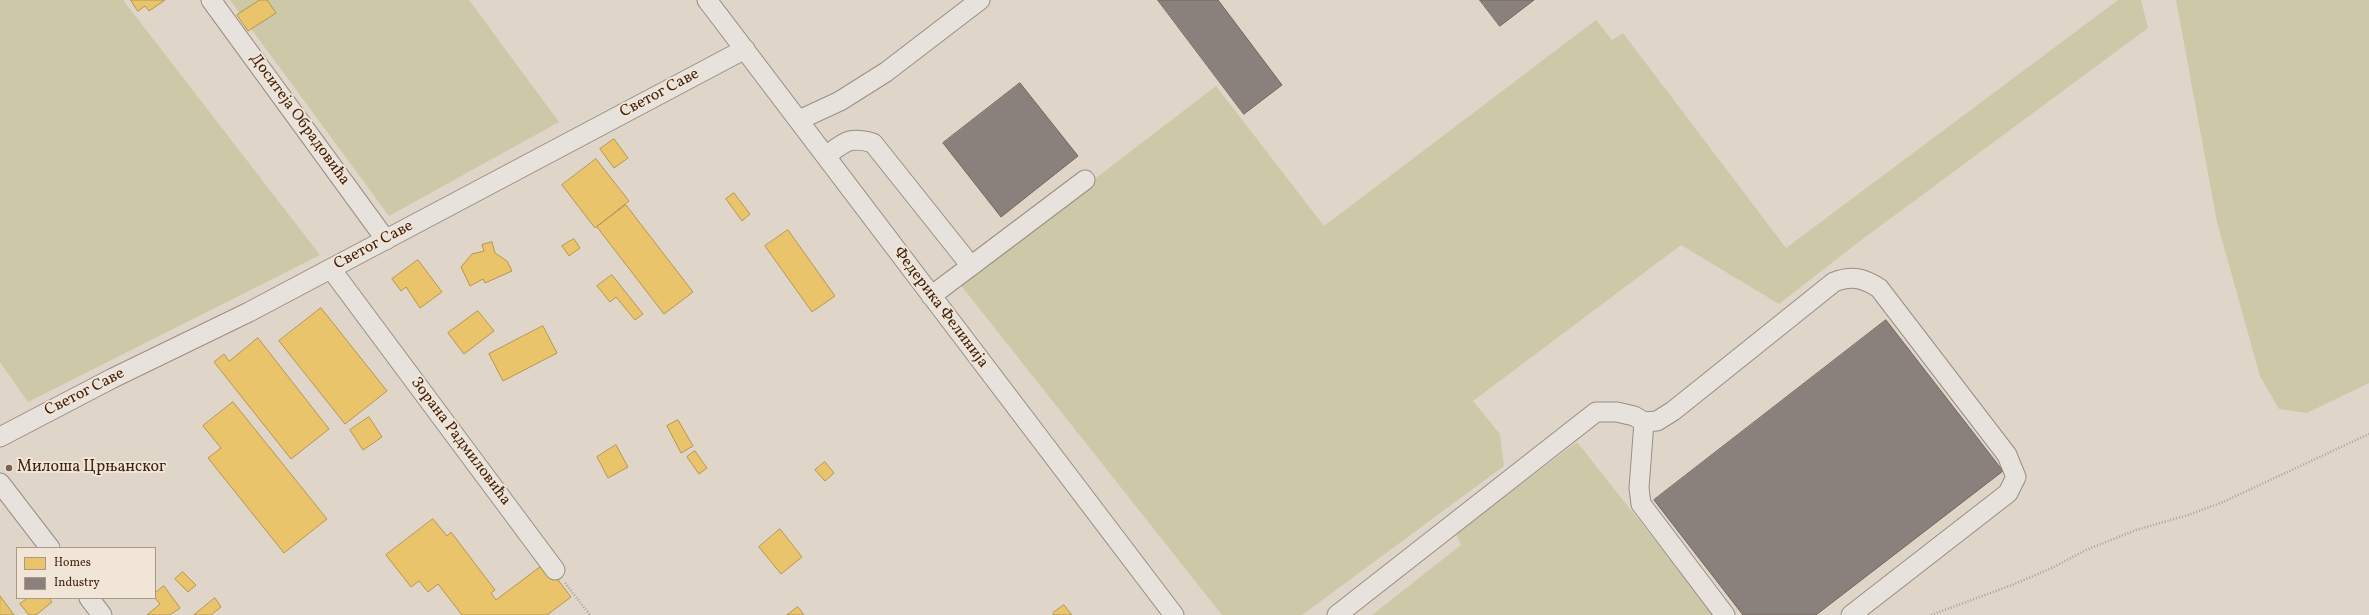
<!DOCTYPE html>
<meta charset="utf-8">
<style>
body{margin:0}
#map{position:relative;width:2369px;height:615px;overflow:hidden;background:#dfd6c9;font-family:Vollkorn,serif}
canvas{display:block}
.legend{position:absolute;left:16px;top:547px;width:140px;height:52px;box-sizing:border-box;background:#f0e5d6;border:1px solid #ab9888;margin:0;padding:5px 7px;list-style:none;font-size:12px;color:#432413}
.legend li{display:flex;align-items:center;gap:8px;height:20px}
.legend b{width:20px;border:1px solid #ab9888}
</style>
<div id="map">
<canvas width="2369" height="615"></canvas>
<ul class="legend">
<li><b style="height:11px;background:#e9c46a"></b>Homes</li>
<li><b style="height:11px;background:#8a817c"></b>Industry</li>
</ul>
</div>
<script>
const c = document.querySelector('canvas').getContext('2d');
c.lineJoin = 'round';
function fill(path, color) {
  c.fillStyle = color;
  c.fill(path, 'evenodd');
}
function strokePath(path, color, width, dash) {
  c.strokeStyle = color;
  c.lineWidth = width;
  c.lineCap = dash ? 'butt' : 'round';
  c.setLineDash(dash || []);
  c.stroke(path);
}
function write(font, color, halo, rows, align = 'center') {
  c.font = font + ' Vollkorn,serif';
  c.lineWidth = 4;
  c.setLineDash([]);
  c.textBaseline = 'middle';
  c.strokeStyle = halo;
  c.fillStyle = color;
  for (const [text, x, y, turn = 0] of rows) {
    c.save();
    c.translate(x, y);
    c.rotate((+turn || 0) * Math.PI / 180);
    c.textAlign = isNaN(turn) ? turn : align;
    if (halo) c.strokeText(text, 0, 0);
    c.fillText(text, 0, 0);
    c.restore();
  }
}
fill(new Path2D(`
 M0,0H123L320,255L28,402L0,362Z
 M230,0H469L559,122L389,216Z
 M2118,0H2141L2148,28L1860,241L1779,304L1681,245L1473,401L1500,434L1504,466L1302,615H1222L959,283L1216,86L1324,226L1596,20L1612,40L1623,33L1786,248Z
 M2176,0H2369V383L2307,413L2279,409L2260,376L2217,222Z
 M1577,442L1714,615H1372L1461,545L1456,533Z`), '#cdc8a8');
const homes = new Path2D(`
 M131,0H165L149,11L145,6L138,11Z
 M260,0H267L276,13L248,31L237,15Z
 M614,139L628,158L614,168L600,149Z
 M596,159L629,201L595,228L562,185Z
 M734,193L750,214L742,221L726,199Z
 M626,205L693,292L664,314L597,227Z
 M788,230L835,296L812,312L765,246Z
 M574,239L580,248L569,256L562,246Z
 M492,242L495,253L507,261L512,271L485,283L483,279L470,286L461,267L472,254L484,251L482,245Z
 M418,260L442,292L420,308L406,287L401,291L392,279Z
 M612,275L643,314L635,320L616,297L610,302L597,286Z
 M321,308L387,391L345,424L279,341Z
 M478,311L494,331L464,354L448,333Z
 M543,326L557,353L503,381L489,354Z
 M258,338L329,429L291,459L214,362L224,354L229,361Z
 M233,402L327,519L284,553L208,458L221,448L203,426Z
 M369,417L382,437L363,450L350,430Z
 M678,420L693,446L681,453L667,426Z
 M616,445L628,467L608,478L597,457Z
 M695,451L707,468L699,474L687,457Z
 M825,462L834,473L825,481L815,470Z
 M433,519L447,536L451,532L495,590L491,593L496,600L545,563L571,597L547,615H462L438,584L428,592L419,581L411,587L386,555Z
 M780,529L802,557L781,574L759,547Z
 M183,572L196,585L188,592L175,579Z
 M164,586L180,608L170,615H147L160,604L155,598V593Z
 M0,596L14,615H0Z
 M28,598H49L52,602L36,615H29L20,604Z
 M215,598L221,607L211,615H194Z
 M1064,605L1072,615H1054L1053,613Z
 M798,607L804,615H787Z`);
fill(homes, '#e9c46a');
strokePath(homes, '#b79450', 1);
const industry = new Path2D(`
 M1158,0H1218L1282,85L1244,114Z
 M1480,0H1534L1500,26Z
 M1020,83L1078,156L1001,217L943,143Z
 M1886,320L2003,471L1816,615H1743L1654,500Z`);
fill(industry, '#8a817c');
strokePath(industry, '#75655c', 1);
const minor = new Path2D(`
 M211,0L386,240
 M707,0L1174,615
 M799,120L840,101L886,72L980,0
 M826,156C845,142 849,136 873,143L971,266L931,296
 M971,266L1085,180
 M331,269L555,570
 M1644,422L1639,488L1641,504L1725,615
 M0,437L111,379L249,312L745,49
 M0,483L50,548
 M89,598L102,615
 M1337,615L1596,412H1617L1634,416L1644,422L1657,421L1673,411L1834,282C1852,275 1863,278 1879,288L2007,455L2016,477L2008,493L1851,615`);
strokePath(minor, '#988e85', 21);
strokePath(new Path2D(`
 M565,583L590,615
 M1931,615L2012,585L2052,568L2086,550L2136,530L2188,515L2223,502L2369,434`), '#a9a29b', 2.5, [1, 2]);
strokePath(minor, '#e7e2db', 19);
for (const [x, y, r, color] of [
 [9,468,4,"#7a6253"]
]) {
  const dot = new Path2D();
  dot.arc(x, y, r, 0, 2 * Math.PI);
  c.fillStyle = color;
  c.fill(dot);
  strokePath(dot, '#f0e5d6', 1.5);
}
write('16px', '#432413', '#f0e5d6', [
 ["Светог Саве",660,94,-28],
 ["Доситеја Обрадовића",299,120,54],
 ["Светог Саве",374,246,-28],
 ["Федерика Фелинија",940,308,53],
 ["Светог Саве",85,393,-27],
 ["Зорана Радмиловића",460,442,53]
]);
write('16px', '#432413', '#f0e5d6', [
 ["Милоша Црњанског",17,468]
], 'left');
</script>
